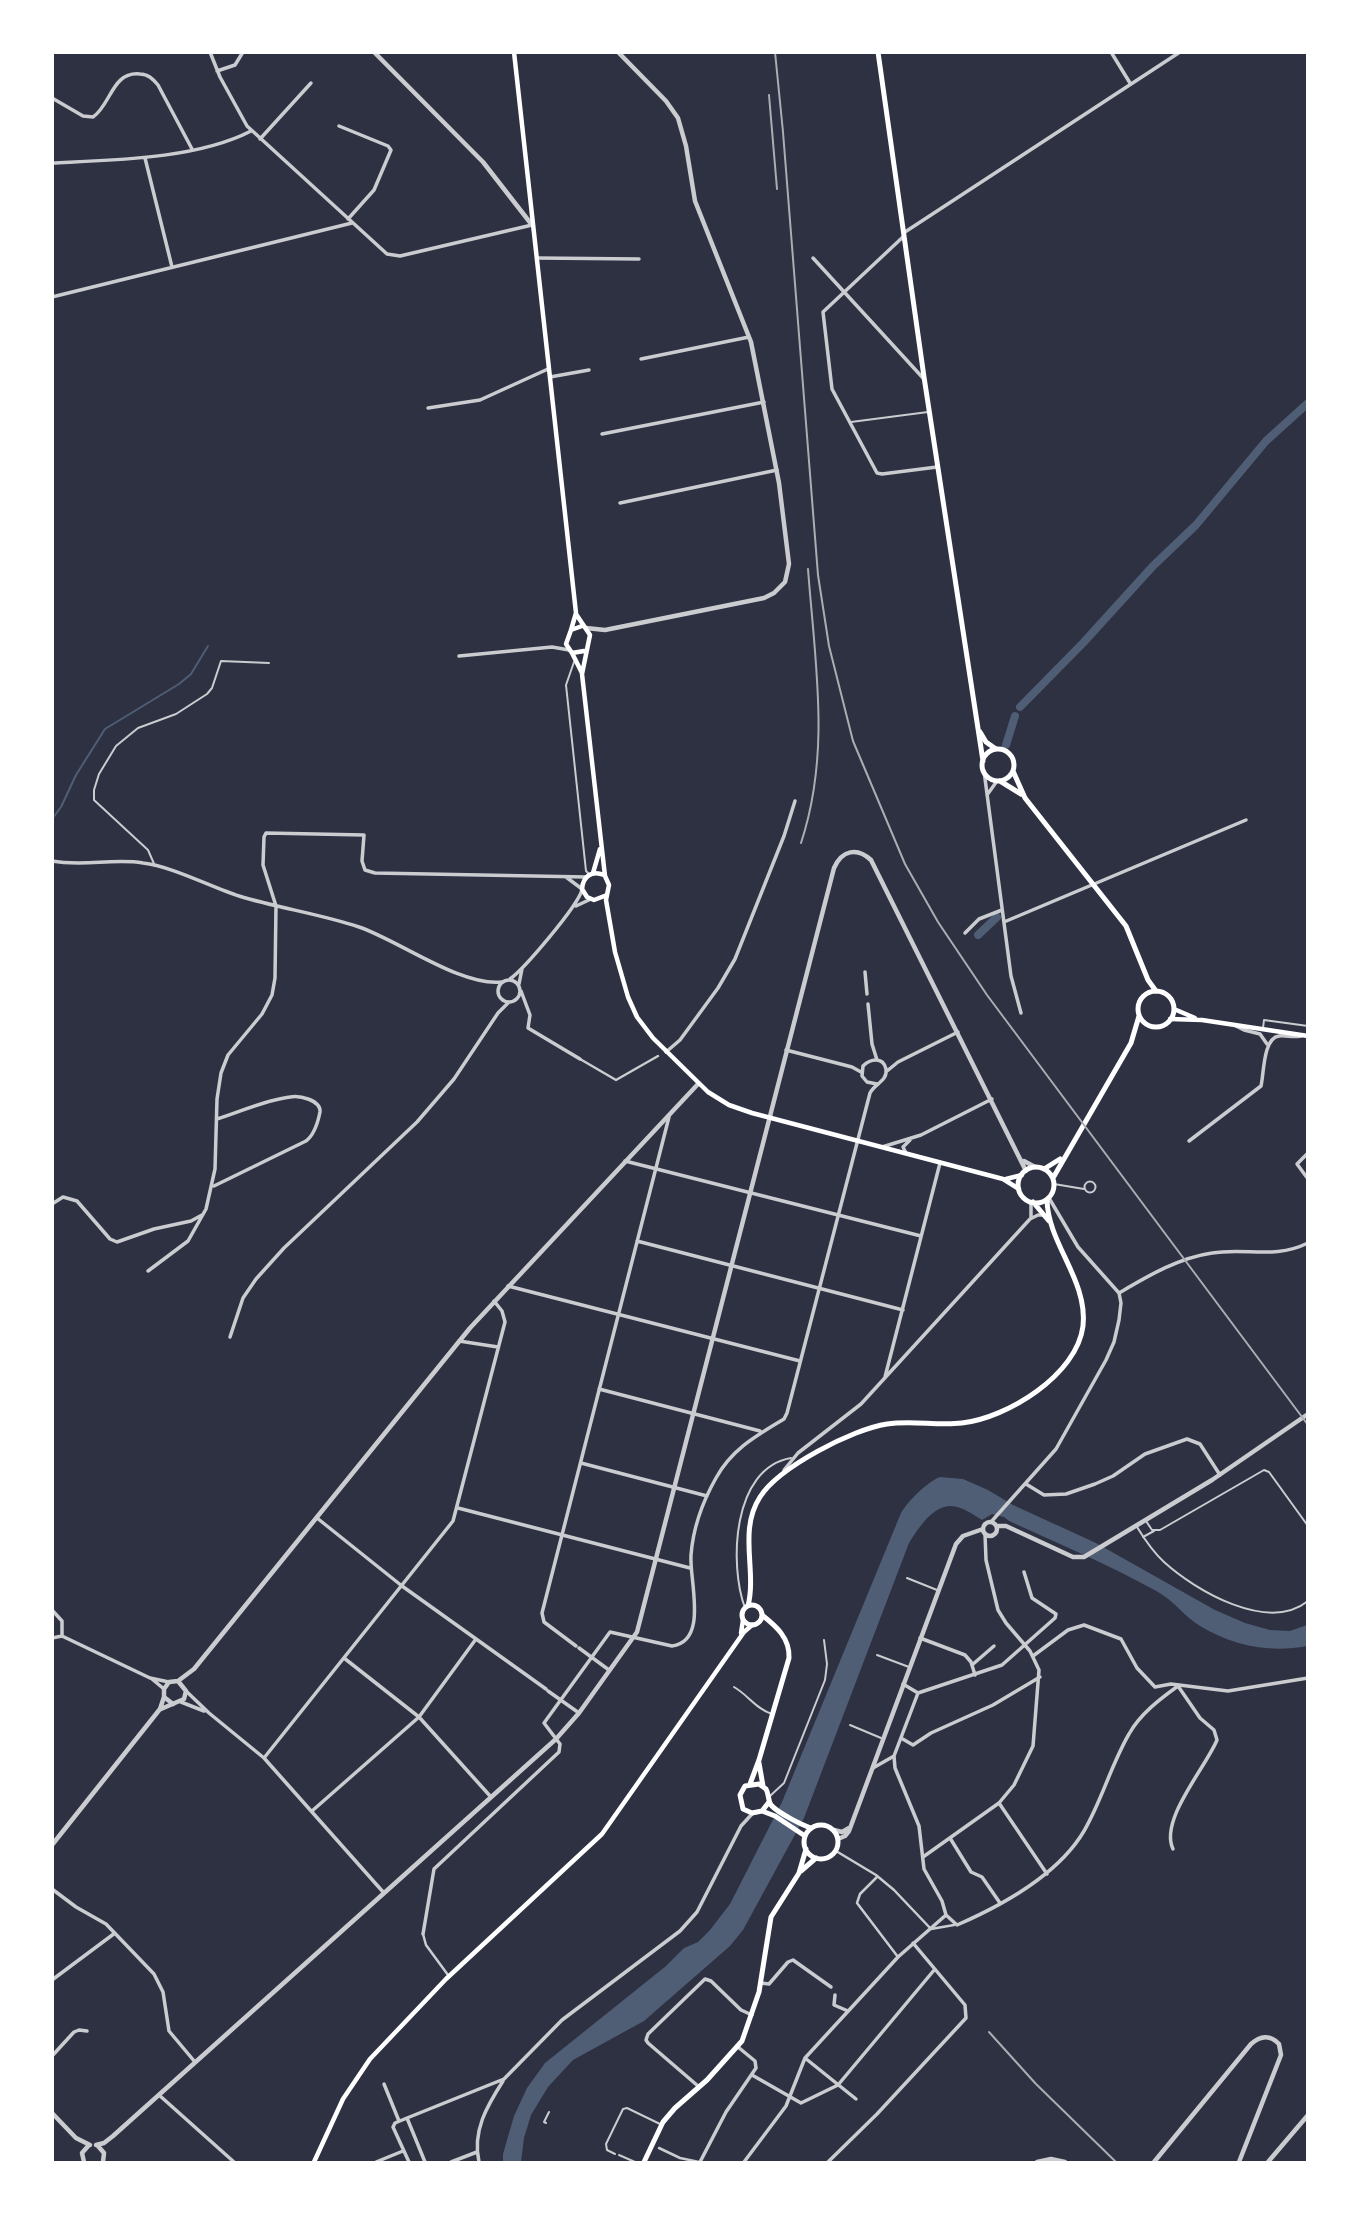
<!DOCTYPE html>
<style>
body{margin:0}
#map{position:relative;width:1360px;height:2215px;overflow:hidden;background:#2d3142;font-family:Signika,sans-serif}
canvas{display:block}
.frame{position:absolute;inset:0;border:54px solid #fff;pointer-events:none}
</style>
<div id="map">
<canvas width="1360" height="2215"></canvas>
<div class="frame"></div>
</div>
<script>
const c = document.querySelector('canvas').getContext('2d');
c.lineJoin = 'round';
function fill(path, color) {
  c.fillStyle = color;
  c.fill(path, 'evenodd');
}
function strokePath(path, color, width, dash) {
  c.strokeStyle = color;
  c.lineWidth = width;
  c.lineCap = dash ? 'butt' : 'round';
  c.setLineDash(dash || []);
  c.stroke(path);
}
fill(new Path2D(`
 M940,1477L963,1479L988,1490L1013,1505L1096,1543L1215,1610L1245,1623L1270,1630L1290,1631L1307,1625V1646C1270,1653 1233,1646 1200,1626C1185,1617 1174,1601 1158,1592C1110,1565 1059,1544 1009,1521L1004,1517L992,1514L982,1520C974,1515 961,1506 951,1506C932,1506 918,1529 909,1543L804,1818L743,1930L730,1946L644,2021L573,2060L548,2087L531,2115L524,2138L521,2162H503V2154L514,2116L527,2088L545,2063L666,1966L684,1948L698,1942L710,1930L730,1904L782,1802L901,1513C908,1501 927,1482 940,1477Z`), '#4f5d75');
strokePath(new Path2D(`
 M52,819L61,807L76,775L105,729L179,684L191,674L208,646`), '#4f5d75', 2);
strokePath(new Path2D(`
 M1020,707L1083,643L1153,566L1196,525L1266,441L1308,403
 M1006,745L1015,716
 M978,935L997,917`), '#4f5d75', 8);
strokePath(new Path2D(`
 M851,422L928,412
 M574,662L566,685L586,871L588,873
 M155,866L148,850L94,800V790L99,774L116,746L138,728L176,714L207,694L212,688L221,661L269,663
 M1263,1028L1264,1020L1308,1026
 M1084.5 1187a5.5 5.5 0 1 1 11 0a5.5 5.5 0 1 1-11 0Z
 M1054,1184L1084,1189
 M1146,1521L1152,1530H1160L1264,1470L1269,1472L1308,1526
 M1137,1527C1145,1540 1153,1552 1164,1562C1196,1591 1268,1633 1308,1601
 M1143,1537L1154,1531
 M907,1578L937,1590
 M745,1608C729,1565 732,1468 791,1458
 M877,1655L909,1667
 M734,1687C748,1695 756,1709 772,1714
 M850,1725L881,1738
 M770,1796L784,1783L825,1680L827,1664L824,1640
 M546,2123L544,2122L549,2112
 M615,2154L607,2150L606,2144L623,2109L627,2108L660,2124
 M619,2155L635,2162`), '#caccd0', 2);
strokePath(new Path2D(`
 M580,1059L616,1080L658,1056
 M836,1851L876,1875L894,1890L931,1929L954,1925
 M877,1877L860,1894L857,1903L898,1957
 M423,1934L426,1945L448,1975
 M659,2148L680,2158L699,2162`), '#caccd0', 2.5);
strokePath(new Path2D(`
 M210,52L220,77L247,126L387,254L400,256L532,225
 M1111,52L1130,83
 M217,71L235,65L243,52
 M52,98L83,116L93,117C111,105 112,71 140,74C148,74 153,79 158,85L192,149
 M339,126L388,146L391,150L374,190L348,219
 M260,139L311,83
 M145,158L172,267
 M52,163C114,160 197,159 251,131
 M905,232L1180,52
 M904,236L823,312L832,389L877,473L882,474L937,467
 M537,258L639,259
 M813,258L923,378
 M52,297L352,223
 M641,359L749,337
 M550,377L589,370
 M428,408L480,400L548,369
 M602,434L764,402
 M620,503L777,470
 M459,656L552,647L569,650
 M984,771L1011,976L1021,1013
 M987,795L997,781
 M52,861C83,867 113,858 143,863C171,866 211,887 239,896C278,908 320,914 359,927C398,940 461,987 502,982
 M566,877L582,889
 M576,906L591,899
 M1004,922L1246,820
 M965,933L979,919L1002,910
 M865,972L867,994
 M510,979C524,969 577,907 582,890
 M498 991a11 11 0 1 1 22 0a11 11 0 1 1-22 0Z
 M519,984L522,969
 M521,991L530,1015L528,1028L580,1059
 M868,1004L872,1044L877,1060
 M1234,1025L1244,1030L1260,1034L1267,1044
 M786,1050L852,1067L861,1072
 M666,1052L680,1040L718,988L735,959L784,836L795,801
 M887,1071L898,1062L958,1032
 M1189,1141L1261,1086C1264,1074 1263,1038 1279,1036C1286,1035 1293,1038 1301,1036
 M882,1147L921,1135L992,1099
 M906,1153L903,1147L910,1140
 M1308,1153L1297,1164L1308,1179
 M625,1161L921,1236
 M214,1186L306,1141C314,1135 318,1122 320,1112C321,1100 299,1095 290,1097C265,1100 240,1112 217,1119
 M1031,1202V1217
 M52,1204L63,1197L77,1201L110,1239L117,1242L154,1229L191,1221L202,1215
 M637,1241L903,1310
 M148,1271L188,1241L206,1209L215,1169L217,1099L221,1073L228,1055L262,1014L272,995L275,978L276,906L263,865L264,837L266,833L364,835L362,861L365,870L375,873L586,877
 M508,1286L800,1361
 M1119,1293C1148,1276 1178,1258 1212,1253C1247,1247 1273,1260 1308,1243
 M230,1337L243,1298L256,1279L284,1248L417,1122L454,1079L498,1013L509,1002
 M459,1341L498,1347
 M885,1377L940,1163
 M599,1389L760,1431
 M581,1463L707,1496
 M784,1470L798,1453L861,1404L1030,1219L1038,1215H1043
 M1026,1484L1044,1495L1066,1494L1095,1484L1113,1476L1145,1454L1187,1439L1200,1444L1220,1475
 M458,1508L690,1568
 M317,1518L402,1586L546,1689
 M991,1522L1056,1449L1106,1360L1114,1342L1119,1320L1121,1303L1119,1293L1078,1247L1049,1198
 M52,1610L62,1621V1636
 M52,1638L62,1636L150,1678L169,1682
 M920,1638L965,1655L971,1662L975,1675
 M576,1646L544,1622L542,1613L669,1117
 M579,1648L609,1670
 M1033,1656L1068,1630L1084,1625L1121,1639L1137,1668L1155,1687L1171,1684L1228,1691L1308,1678
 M344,1658L419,1717L491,1797
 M972,1665L994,1646
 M152,1679L164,1689
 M903,1684L918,1693
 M186,1691L209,1713L264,1758L384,1893
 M548,1691L579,1713
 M918,1693L1002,1665L1055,1618L1056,1614L1032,1598L1024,1572
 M181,1702L204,1711
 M901,1738L913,1745L931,1733L993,1705L1040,1677
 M894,1756L895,1768L919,1826L924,1869L942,1901L946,1915L957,1925C1003,1905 1058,1875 1084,1831C1102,1800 1111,1765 1129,1734C1140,1714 1160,1699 1178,1686
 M264,1758L453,1521L505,1322L502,1311L494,1301
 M873,1768L894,1756L918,1693
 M999,1803L1047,1874
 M312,1811L419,1717L476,1639
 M950,1838L971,1872L982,1877L1000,1903
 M1173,1849C1159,1820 1206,1767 1217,1740L1214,1730L1200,1718L1178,1686
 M923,1857L999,1803L1014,1785L1033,1746L1039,1670L1030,1651L1006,1623L998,1610L986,1560L985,1534
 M52,1889L76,1907L106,1924L154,1974L163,1992L169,2031L195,2062
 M423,1934L434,1869L559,1752L560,1744L544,1723L610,1632L672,1646C709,1641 689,1580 691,1555C693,1529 703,1501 716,1478C732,1449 756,1436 784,1419L787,1413L870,1093C874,1084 888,1081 886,1069C883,1056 870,1059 863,1066L862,1076L867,1082L877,1084
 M52,1980L115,1933
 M761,1983L769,1984L788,1962L793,1960L831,1987
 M835,1995L834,2005L848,2011
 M52,2056L74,2032L79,2030L87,2031
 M805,2058L856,2099
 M752,2075L801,2103L838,2085L935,1969
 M384,2084L399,2121
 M698,2086L648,2043L646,2040L648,2034L705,1979L711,1981L741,2010L752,2015
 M159,2095L234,2162
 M407,2118L504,2079L562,2020L680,1931L697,1912L741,1826L752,1814
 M376,2162L403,2151
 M409,2162L393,2127L395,2123L407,2118L425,2162
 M451,2162L477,2152
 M479,2162C472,2131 487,2106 503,2081
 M700,2162L726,2112L756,2068L755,2061L738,2047
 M744,2162L786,2106L805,2058L898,1957L946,1915
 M828,2162L877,2114L966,2018L965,2005L913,1943`), '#caccd0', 3.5);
strokePath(new Path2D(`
 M374,52L483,162L532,225
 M586,628L605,630L764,598L774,593L785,582L789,564L779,483L751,342L695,201L686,146L678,118L666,101L618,52
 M1024,1161L1035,1167
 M983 1529a7 7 0 1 1 14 0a7 7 0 1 1-14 0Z
 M997,1526H1006L1073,1557H1084L1212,1480L1308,1414
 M178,1681L194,1669L470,1328L698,1084
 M161,1709L184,1699L186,1691L178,1681L169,1682L164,1689V1697L173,1704
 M834,1830L842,1832L849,1828
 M838,1839L845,1836L849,1831L956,1544L963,1536L983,1529
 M52,1845L160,1709L164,1697
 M52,2113L76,2138L90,2145
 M96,2145L104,2143L113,2136L556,1739L579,1713L637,1632L834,868C842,850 857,847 871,860L1026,1171
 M98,2146L104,2153L103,2162
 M84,2162L82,2153L89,2145
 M1037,2162L1051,2159L1065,2162
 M1154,2162L1251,2044C1260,2036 1270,2034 1279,2044L1281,2055L1239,2162
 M1268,2162L1308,2115`), '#caccd0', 4.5);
strokePath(new Path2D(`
 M514,52L576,613L571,630
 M576,614L590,635L582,674L605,876L609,885L606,900L615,952L628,997L637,1017L653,1038L708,1092L729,1105L752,1113L1003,1179L1019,1189
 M582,626L571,630L566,644L572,653L584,651
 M572,653L582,673
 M593,873L600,849
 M604,875C592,870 583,876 582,889L587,897L594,900L607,895
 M1174,1009L1195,1018
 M1170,1019L1202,1020L1308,1036
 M1006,1179L1022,1175
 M741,1633L743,1620
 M314,2162L343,2099L370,2059L446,1979L602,1834L744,1632L752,1625`), '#fff', 4.5);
strokePath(new Path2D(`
 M878,52L924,377L983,761
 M980,732L986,742L996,749
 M982 765a16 16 0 1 1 32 0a16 16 0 1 1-32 0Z
 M1013,771L1025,798L1126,926L1148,980L1156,991
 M1000,781L1021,794
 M1138 1009a18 18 0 1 1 36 0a18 18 0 1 1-36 0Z
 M1018 1185a18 18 0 1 1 36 0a18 18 0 1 1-36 0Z
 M1044,1169L1060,1159
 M1053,1178L1131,1043L1139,1016
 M1033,1202L1049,1221
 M742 1615a10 10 0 1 1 20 0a10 10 0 1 1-20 0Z
 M748,1606C757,1570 738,1531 760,1497C779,1467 853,1429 887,1424C912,1420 937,1426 962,1423C1007,1418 1077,1375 1083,1326C1088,1280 1048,1244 1047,1200
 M759,1763L763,1786
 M750,1784L759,1760L789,1658C790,1638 776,1626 762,1615
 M769,1802L762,1811L752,1813L743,1809L740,1795L745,1786L759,1784L766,1789C769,1794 768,1801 771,1805C778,1813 802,1825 811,1828
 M762,1811L775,1816L805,1836
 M804 1842a17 17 0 1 1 34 0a17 17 0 1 1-34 0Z
 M801,1871L816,1858
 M644,2162L663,2122L675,2108L707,2080L742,2041L759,1992L771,1917L799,1873L806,1849`), '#fff', 5);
strokePath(new Path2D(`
 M775,52L783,132L818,575L829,646L853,741L905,864L938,922L987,995L1308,1425
 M769,95L777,189
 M801,843C831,752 815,663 808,569
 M989,2032L1036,2084L1116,2162`), '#abadb3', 2);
</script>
